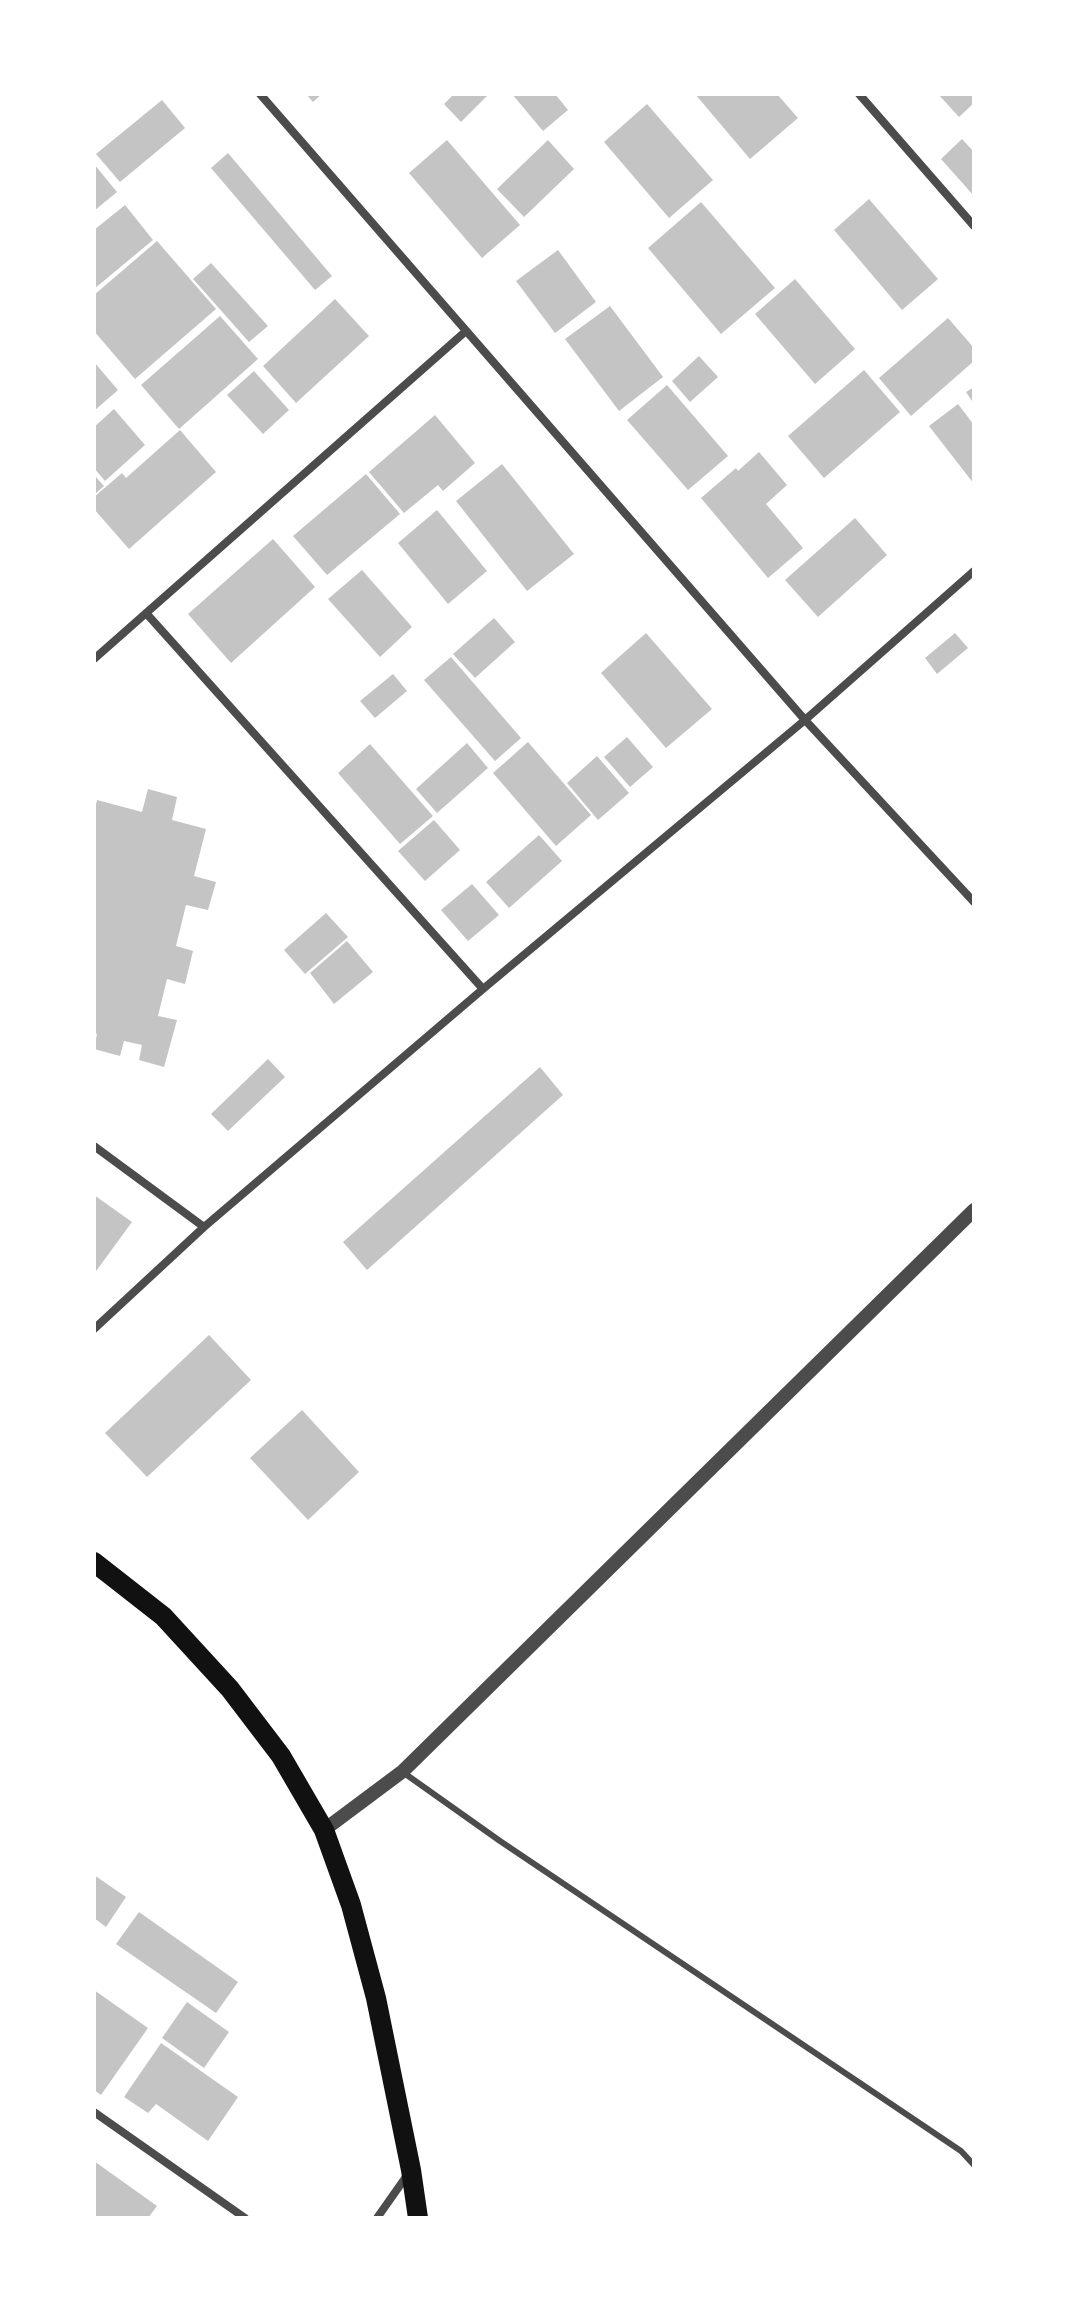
<!DOCTYPE html>
<style>
body{margin:0}
#map{position:relative;width:1068px;height:2312px;overflow:hidden;background:#fff;font-family:"Titillium Web",sans-serif}
canvas{display:block}
.frame{position:absolute;inset:0;border:96px solid #fff;pointer-events:none}
</style>
<div id="map">
<canvas width="1068" height="2312"></canvas>
<div class="frame"></div>
</div>
<script>
const c = document.querySelector('canvas').getContext('2d');
c.lineJoin = 'round';
function fill(path, color) {
  c.fillStyle = color;
  c.fill(path, 'evenodd');
}
function strokePath(path, color, width, dash) {
  c.strokeStyle = color;
  c.lineWidth = width;
  c.lineCap = dash ? 'butt' : 'round';
  c.setLineDash(dash || []);
  c.stroke(path);
}
fill(new Path2D(`
 M306,94H322L313,102Z
 M454,94H489L461,122L444,104Z
 M512,94H555L568,110L543,131Z
 M695,94H777L798,118L750,159Z
 M938,94H974V103L959,117Z
 M162,100L185,128L120,182L96,154Z
 M647,104L713,180L669,218L604,142Z
 M962,139L974,152V196L941,159Z
 M447,140L520,225L482,258L409,173Z
 M548,140L574,169L524,217L497,189Z
 M228,153L332,276L315,290L211,168Z
 M94,164L117,192L94,211Z
 M869,199L938,279L902,310L834,230Z
 M701,202L775,288L721,334L648,248Z
 M125,205L153,240L94,289V230Z
 M157,241L216,309L135,379L94,331V295Z
 M558,250L596,302L555,333L516,281Z
 M211,263L268,326L249,342L193,279Z
 M795,279L855,349L815,384L755,314Z
 M335,299L369,336L296,403L263,366Z
 M610,306L663,377L619,411L565,339Z
 M220,316L258,359L179,429L141,385Z
 M948,318L974,348V361L911,416L879,378Z
 M699,356L718,377L690,402L672,381Z
 M94,362L118,390L94,411Z
 M864,370L900,412L824,478L788,436Z
 M254,371L289,410L263,434L227,395Z
 M667,385L728,456L688,490L627,420Z
 M974,387V404L966,392Z
 M958,404L974,425V484L929,426Z
 M114,409L145,445L105,481L94,468V427Z
 M435,415L475,463L443,491L438,485L404,513L369,472Z
 M180,430L216,472L129,549L94,509V497L122,473L126,478Z
 M759,452L787,485L766,504L803,548L768,578L701,498L736,468L738,471Z
 M502,464L574,554L527,591L456,501Z
 M366,474L400,514L327,575L293,536Z
 M94,475L104,486L94,495Z
 M437,510L487,571L448,604L398,543Z
 M855,518L887,555L818,617L785,580Z
 M273,539L315,587L231,663L188,614Z
 M362,570L412,627L380,657L328,599Z
 M494,618L515,642L475,678L453,654Z
 M646,633L712,709L666,748L601,673Z
 M955,633L968,648L937,674L925,658Z
 M451,657L521,738L495,761L424,680Z
 M393,674L407,691L375,718L360,701Z
 M627,737L653,767L630,787L604,757Z
 M528,742L591,815L556,846L493,773Z
 M467,743L488,768L437,813L416,789Z
 M370,744L433,816L400,844L338,773Z
 M597,756L629,793L598,820L567,783Z
 M148,789L177,797L172,820L206,829L194,876L216,882L208,910L186,905L176,946L193,951L185,984L167,979L158,1016L177,1020L164,1067L139,1060L142,1045L124,1041L120,1056L94,1049L97,1034L94,1033V814L97,800L142,812Z
 M434,820L460,850L425,881L398,851Z
 M539,835L562,861L509,908L486,882Z
 M472,884L499,915L468,941L441,910Z
 M326,913L348,937L305,974L284,950Z
 M347,941L373,972L334,1004L310,973Z
 M268,1059L285,1077L228,1131L211,1114Z
 M540,1067L563,1095L367,1270L343,1242Z
 M94,1195L132,1222L94,1274Z
 M209,1335L251,1380L147,1477L105,1433Z
 M302,1410L359,1472L308,1520L250,1458Z
 M94,1875L126,1897L106,1927L94,1918Z
 M139,1912L238,1982L216,2013L116,1944Z
 M94,1990L148,2028L101,2095L94,2090Z
 M187,2002L229,2032L204,2068L162,2038Z
 M161,2043L238,2097L208,2141L156,2104L148,2113L124,2097Z
 M94,2161L157,2206L148,2218H94Z`), '#c4c4c4');
strokePath(new Path2D(`
 M404,1773L500,1841L961,2151L974,2165`), '#4c4c4c', 6);
strokePath(new Path2D(`
 M260,94L805,720L974,902
 M859,94L974,226
 M146,613L483,989
 M94,659L466,331
 M94,1146L204,1227
 M94,1329L204,1227L483,989L805,720L974,571
 M94,2112L245,2218
 M377,2218L408,2174`), '#4c4c4c', 8);
strokePath(new Path2D(`
 M324,1830L403,1771L974,1210`), '#4c4c4c', 14);
strokePath(new Path2D(`
 M94,1562L163,1616L230,1689L281,1756L324,1830L351,1905L376,1998L411,2170L418,2218`), '#111', 20);
</script>
